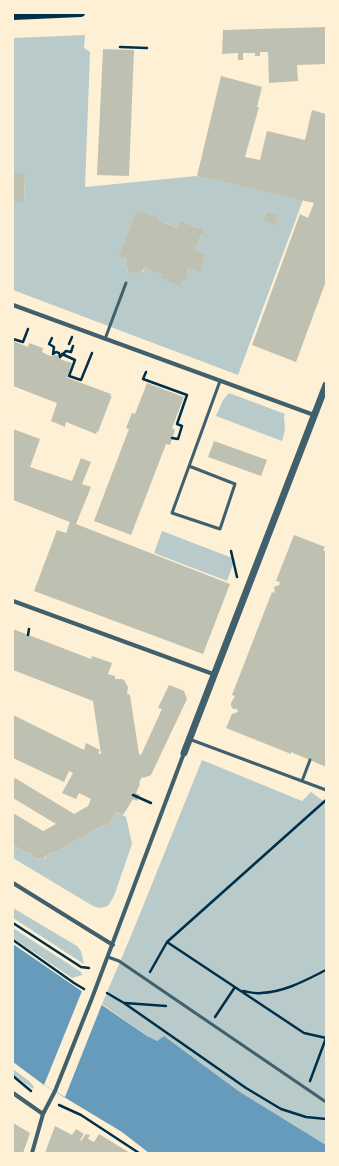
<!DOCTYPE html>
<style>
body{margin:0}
#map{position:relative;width:339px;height:1166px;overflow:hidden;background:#fdf0d5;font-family:"Alegreya Sans",sans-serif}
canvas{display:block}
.frame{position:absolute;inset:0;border:14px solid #fdf0d5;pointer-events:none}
</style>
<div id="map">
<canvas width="339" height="1166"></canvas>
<div class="frame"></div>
</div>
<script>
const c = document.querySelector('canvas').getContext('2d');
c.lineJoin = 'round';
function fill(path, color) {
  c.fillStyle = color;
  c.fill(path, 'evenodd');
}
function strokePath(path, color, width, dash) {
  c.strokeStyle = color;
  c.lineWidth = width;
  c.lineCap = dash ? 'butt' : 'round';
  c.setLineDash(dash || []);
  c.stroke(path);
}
fill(new Path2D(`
 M85,35L84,48L90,52L85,187L197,176L303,200L238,375L13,290V202H24L25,174L13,173V38ZM139,211L158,218V220L177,228L180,220L198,228L202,226L205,233L201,235L195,250L206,254L200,271L189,267L187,271L189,272L186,281L184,280L182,285L162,278V275L144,268L143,272L139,271L138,275L127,271L128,267L125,265L127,260L118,256L137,212ZM266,211L278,215L275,224L263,220Z
 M229,393L285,414L284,417L285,430L282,441L216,416L223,400Z
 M162,531L235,559L227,581L154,553Z
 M202,760L302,801L311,792L326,803V1145L240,1092L164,1036L157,1041L147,1036L102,1004L133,931Z
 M116,812L126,817L132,844L114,896L108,906L100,908L93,906L13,858V845L29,854L31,853L35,858L44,859L50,853L52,854L104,825L108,827Z
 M13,908L77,946L81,951L84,964L13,918Z
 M13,928L81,972L82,975L72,978L13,938Z
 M13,1069L29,1081L34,1087L33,1089L13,1075Z`), '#b9caca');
fill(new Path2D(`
 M13,944L147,1036L157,1041L164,1036L240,1092L326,1145V1153H149L122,1132L44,1085L13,1062Z`), '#669bbc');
fill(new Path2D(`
 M82,991L102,1004L65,1097L44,1085Z`), '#fdf0d5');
fill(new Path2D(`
 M326,27V64L297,65L298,81L269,83L268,52H260V56H255V53H243V60H238V53L222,54L223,30Z
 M103,49L134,50L129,176L97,175Z
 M221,76L262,87L257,107H259L245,157L260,160L267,131L305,140L312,110L326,114V281L296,362L252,345L300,214L308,218L314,203L197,176Z
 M13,173H25L24,202H13Z
 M137,211H141L159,218L158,220L177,228L180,220L198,228L202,226L205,233L201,235L195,250L206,254L200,272L189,267L187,271L189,272L186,281L184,280L181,286L161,278L162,275L144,268L142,272L139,271L138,275L127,271L128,267L125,266L127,260L118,256Z
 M266,211L278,215L275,225L263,220Z
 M13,341L28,347L29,343L43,348L42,352L50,356L57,355L62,360L72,363L67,377L68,378L111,394L110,396L112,397L111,398L98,432L97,431L96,434L66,422L65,427L51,421L57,403L13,386Z
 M147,383L184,397L172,428L175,430L170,445L166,444L131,535L94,521L129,429L126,428L132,413L135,414Z
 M13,429L40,439L30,467L72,481L81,458L91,462L82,484L91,487L76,524L230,584L203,654L34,591L57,530L66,533L70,522L13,500Z
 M214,441L267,460L261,476L208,457Z
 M294,535L325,547L323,550L326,551V767L291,752V754L226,728L232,714L238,712L237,709H233L231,706V703L235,696L232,695L272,592L275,593L274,587L279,585L280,582L276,581Z
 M13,629L91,659L92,656L112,663L108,674L115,676V679H121L124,680L128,687L127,694L130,695L139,754L141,755L162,709L158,708L169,685L184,691L187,699L151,775L143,778L142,777L139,783L140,784L136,793L140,795L137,801L133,799L123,815L116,812L108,827L104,825L52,854L50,853L43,859L35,858L31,853L29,854L13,845V813L43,831L56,824L13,798V781L15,778L74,814L88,806L91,799L79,793L76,799L62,793L73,773L69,771L64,782L13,758V715L84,750L86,743L100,750L98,753L101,754L93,701L13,670Z
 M13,1123L30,1133L23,1153H13Z
 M55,1126L72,1135L76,1129L84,1134L80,1140L81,1141L86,1134L90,1135L88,1139L94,1142L99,1134L130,1153H45Z`), '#bec0b2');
strokePath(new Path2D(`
 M120,47L147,48
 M52,338L49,344L54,347L53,354L56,352L59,353L60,357L66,351L71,352L73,346
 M13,339L23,342L28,329
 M69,344L72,337
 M62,354L75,360L69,376L81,380L92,353
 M146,372L143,379L187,395L177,424L182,426L178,439L172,438
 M231,551L237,577
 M28,635L29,629
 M133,795L151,803
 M326,800L167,942L304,1033L326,1038
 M13,923L81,967L89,968
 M13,940L74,983L84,989
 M150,972L167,942
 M243,991C249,992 255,994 261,993C285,992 306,980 326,970
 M107,993L124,1003L246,1088L281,1109L306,1117L326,1119
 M125,1003L166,1006
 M215,1017L235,987
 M13,1076L31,1091
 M310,1081L326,1038
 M59,1105L81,1115L139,1153`), '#003049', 2.5);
strokePath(new Path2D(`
 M105,339L126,283
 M189,466L235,484L220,529L172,513L220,381
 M189,739L326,790
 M302,781L310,760
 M108,957L119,961L326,1102`), '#3f606c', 3);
strokePath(new Path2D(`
 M13,305L314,415
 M13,601L213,674
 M13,883L113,945
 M13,1093L43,1114
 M32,1153L43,1114L55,1091L92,998L184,753`), '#3f606c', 4);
strokePath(new Path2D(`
 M184,753L326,385`), '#3f606c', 7);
strokePath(new Path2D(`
 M13,16L81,13`), '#003049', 8);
</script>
